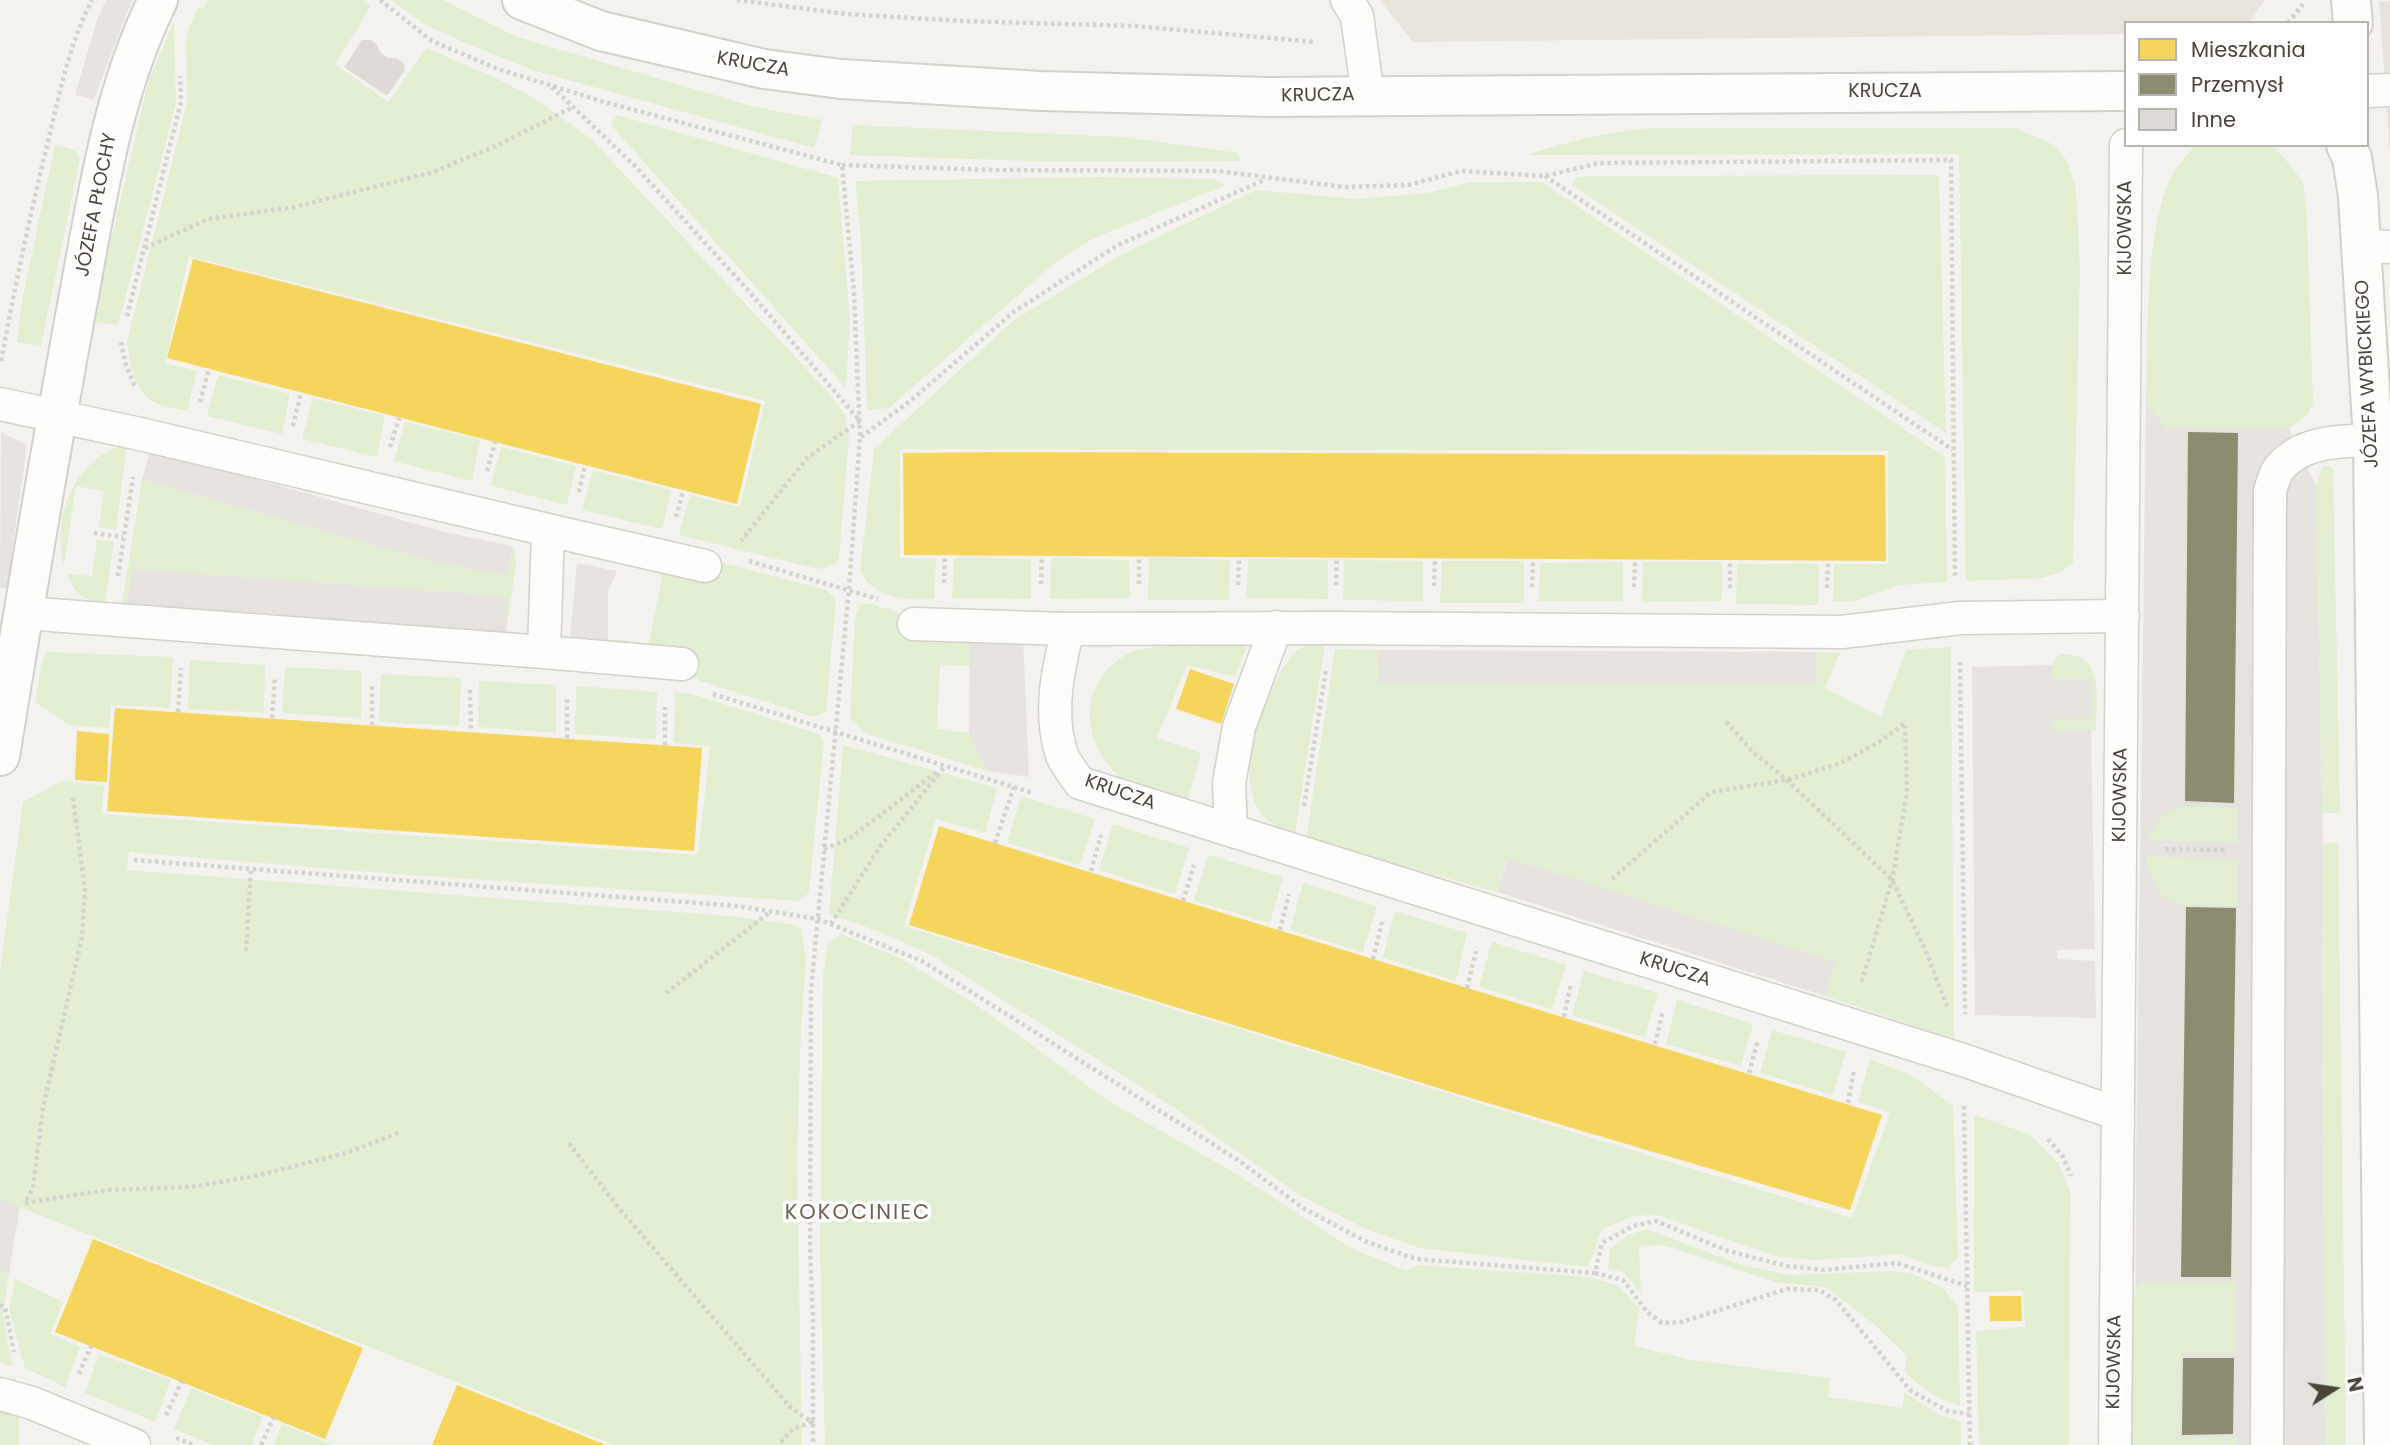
<!DOCTYPE html>
<meta charset="utf-8">
<style>
body{margin:0}
#map{position:relative;width:2390px;height:1445px;overflow:hidden;background:#f4f2ee;font-family:Poppins,sans-serif}
canvas{display:block}
.legend{position:absolute;left:2124px;top:21px;width:245px;height:126px;box-sizing:border-box;background:#fff;border:2px solid #b7b4b0;margin:0;padding:9px 12px;list-style:none;font-size:21px;color:#4b4439}
.legend li{display:flex;align-items:center;gap:14px;height:35px}
.legend b{width:35px;border:2px solid #b7b4b0}
.north{position:absolute;left:2299px;top:1354px;width:70px;height:70px;-webkit-text-stroke:5px #fff;paint-order:stroke;rotate:78deg;font-size:19px;font-weight:700;line-height:28px;text-align:center;color:#4b4439}
.north::after{content:'';display:block;margin:auto;width:24px;height:32px;background:#4b4439;clip-path:polygon(50% 0,100% 100%,50% 72%,0 100%)}
</style>
<div id="map">
<canvas width="2390" height="1445"></canvas>
<ul class="legend">
<li><b style="height:19px;background:#f6d55c"></b>Mieszkania</li>
<li><b style="height:19px;background:#8c8c6e"></b>Przemysł</li>
<li><b style="height:19px;background:#dedbd6"></b>Inne</li>
</ul>
<div class="north">N</div>
</div>
<script>
const c = document.querySelector('canvas').getContext('2d');
c.lineJoin = 'round';
function fill(path, color) {
  c.fillStyle = color;
  c.fill(path, 'evenodd');
}
function strokePath(path, color, width, dash) {
  c.strokeStyle = color;
  c.lineWidth = width;
  c.lineCap = dash ? 'butt' : 'round';
  c.setLineDash(dash || []);
  c.stroke(path);
}
function write(font, color, halo, rows, align = 'center') {
  c.font = font + ' Poppins,sans-serif';
  c.lineWidth = 7;
  c.setLineDash([]);
  c.textBaseline = 'middle';
  c.strokeStyle = halo;
  c.fillStyle = color;
  for (const [text, x, y, turn = 0] of rows) {
    c.save();
    c.translate(x, y);
    c.rotate((+turn || 0) * Math.PI / 180);
    c.textAlign = isNaN(turn) ? turn : align;
    if (halo) c.strokeText(text, 0, 0);
    c.fillText(text, 0, 0);
    c.restore();
  }
}
fill(new Path2D(`
 M1380,0H2265L2249,23H2126V34L1413,42Z`), '#e7e4dc');
fill(new Path2D(`
 M2379,1H2390V156Z
 M2146,402L2167,428L2289,429L2316,486L2323,844L2322,1039L2326,1445H2135L2136,1169Z`), '#e6e2de');
fill(new Path2D(`
 M208,0H364L371,6L335,64L388,102L427,48L502,81L537,100L591,139L828,392L845,415L849,439L839,558L835,564L819,569L679,535L690,495L740,507L765,401L189,256L165,363L197,371L187,411C176,408 164,407 154,402C135,393 129,361 127,342L187,103L186,43L189,27L198,8L203,9Z
 M391,0H443L517,37L751,106L822,120L814,148L536,71L461,41L424,24Z
 M174,21L176,104L118,325L92,321L148,83Z
 M617,115L838,178L850,320L846,388L611,125Z
 M853,125L1123,137L1239,153L1240,161L1063,162L850,155Z
 M1651,128H2015L2054,145L2067,161L2076,189L2080,268L2073,563L2059,573L2041,578L1966,581L1959,154L1526,155C1568,142 1607,131 1651,128Z
 M55,145L74,150L80,159L41,345L17,343L22,301Z
 M2196,145H2269L2281,154L2303,182L2307,221L2313,404L2308,414L2289,429L2167,428L2146,402C2148,342 2144,220 2175,170C2181,161 2189,153 2196,145Z
 M1939,175L1946,433L1572,185L1576,178L1586,176Z
 M1098,177L1214,179L1226,185L1094,238L1056,262L889,408L867,410L861,241L855,181Z
 M1470,182H1542L1945,457L1947,582L1899,585L1855,601L1833,602L1834,564H1888V451L900,449V558L936,559L934,599C906,600 873,600 860,570L874,449L1014,320L1125,253L1256,190L1357,199L1428,193Z
 M218,375L290,394L282,434L207,416Z
 M313,398L385,416L377,457L302,439Z
 M405,422L480,440L472,481L394,461Z
 M127,443L116,530L99,527L104,491L76,486L64,565C51,514 76,458 127,443Z
 M501,447L576,466L567,505L491,486Z
 M2328,466L2333,468L2340,813H2322L2316,486L2322,467Z
 M593,470L671,490L662,529L582,510Z
 M142,480L437,563L507,576L513,546L516,564L506,632V596L132,569L127,604H122Z
 M97,540L114,542L105,603C80,599 78,595 66,574L92,576Z
 M954,558L1031,559V599L952,598Z
 M1051,558L1129,560L1130,598L1050,599Z
 M1149,558L1230,560L1229,600H1148Z
 M1248,559L1328,560V599L1246,598Z
 M712,560L826,590L836,599L826,712L814,717L695,679L696,653L613,648L612,639L649,644L663,572L706,583Z
 M1344,560L1423,561V601L1343,600Z
 M1442,561H1524V603H1440Z
 M1623,562V601H1539L1540,563Z
 M1643,562H1722V601L1642,602Z
 M1737,564H1819L1818,605L1736,604Z
 M868,603L898,612L903,636L923,640H970V666L940,665L937,729L969,733L987,771L865,733L850,719L855,618L859,605Z
 M1190,644L1247,645L1235,677L1187,665L1157,738L1201,753L1188,799C1171,795 1146,794 1131,785C1081,754 1073,685 1127,654C1140,647 1174,646 1190,644Z
 M1325,644L1295,834C1280,828 1265,822 1257,807C1249,793 1248,765 1250,749C1254,729 1280,664 1295,652C1304,644 1313,645 1325,644Z
 M1951,647L1954,1039L1825,996L1835,962L1507,859L1497,892L1306,839L1335,649L1377,650L1380,683L1816,685V652L1840,653L1825,688L1881,717L1906,650Z
 M46,652L173,657L170,708L111,705L109,728L69,725L35,702L41,665Z
 M2059,654C2107,652 2096,698 2096,731H2053V719H2092L2093,679H2052V665Z
 M190,660L265,665L264,713L188,709Z
 M285,667L362,671L361,718L282,713Z
 M381,674L461,678L459,726L379,722Z
 M479,681L556,685V733L478,727Z
 M576,686L657,692L656,739L575,734Z
 M675,692L691,694L819,734L824,742L809,893L798,901L382,873L129,852L127,870L729,916L792,924L801,929L806,960L801,1029L797,1157L802,1445H614L0,1199V971L23,802L62,781L104,785L102,814L698,855L710,746L674,743Z
 M843,745L997,788L985,833L936,819L904,926L1852,1218L1890,1113L1858,1102L1870,1059L1911,1075L1953,1106L1958,1257L1948,1268L1932,1266L1901,1254L1814,1260L1775,1256L1658,1215L1633,1216L1602,1229L1588,1267L1420,1248L1368,1230L1303,1197L1173,1107L933,956L880,932L829,914Z
 M1021,796L1095,819L1080,865L1007,843Z
 M2182,806L2238,807V842L2149,840C2156,822 2164,813 2182,806Z
 M1113,824L1189,848L1175,894L1099,870Z
 M2338,842L2346,1445H2326L2322,1039L2323,844Z
 M1208,855L1283,877L1270,923L1194,901Z
 M2145,856L2238,860V906C2185,905 2160,917 2145,856Z
 M1303,883L1377,906L1363,952L1290,930Z
 M1395,911L1467,933L1456,981L1383,958Z
 M841,934L902,959L978,1006L1110,1102L1235,1173L1351,1248L1406,1271L1417,1265L1589,1277L1618,1285L1639,1308L1634,1346L1691,1360L1830,1378L1828,1397L1903,1408L1904,1392L1939,1415L1961,1421V1445H825L820,1252L823,976L828,943Z
 M1492,942L1566,965L1552,1009L1479,987Z
 M1584,971L1658,993L1645,1037L1572,1016Z
 M1677,1000L1753,1024L1741,1066L1666,1044Z
 M1772,1030L1846,1052L1833,1095L1760,1073Z
 M1974,1115L2029,1134L2058,1163L2070,1190L2069,1445H1979L1976,1331L2025,1327L2023,1291L1974,1292Z
 M1647,1229L1739,1264L1789,1275L1890,1271L1911,1273L1943,1288L1958,1307L1960,1406C1939,1400 1919,1388 1905,1371L1906,1355L1875,1325L1826,1287L1779,1283L1663,1245L1639,1246L1641,1293L1623,1272L1608,1269L1610,1249L1628,1235Z
 M0,1272L9,1273L3,1313L12,1367L0,1362Z
 M15,1279L63,1302L50,1334L80,1347L65,1387L25,1368L9,1311Z
 M2140,1282H2236V1353H2181L2180,1438H2236V1445H2132C2129,1401 2121,1320 2140,1282Z
 M99,1354L171,1380L155,1422L85,1393Z
 M191,1388L263,1417L251,1445H214L174,1429Z
 M0,1410L19,1415V1445H0Z
 M282,1424L333,1445H274Z`), '#e1eecf');
fill(new Path2D(`
 M106,0H132L94,99L75,95L97,20Z
 M1,432L27,445L7,589L0,588Z
 M150,450L449,533L513,546L507,576L437,563L142,480Z
 M577,563L617,571L608,591V642L570,638Z
 M132,569L507,596L506,632L127,604Z
 M1023,637L1029,777L987,771L969,733L970,640Z
 M1377,650L1816,652L1817,685L1379,683Z
 M2052,665V679H2093L2092,719H2053V730H2091L2095,949L2057,950L2058,959L2095,961L2096,1018L1975,1015L1972,667Z
 M1508,858L1836,962L1825,996L1497,892Z
 M0,1199L20,1206L9,1273L0,1272Z`), '#e6e3df');
fill(new Path2D(`
 M193,259L761,404L737,504L167,358Z
 M1004,452L1885,455L1886,561L904,555L903,453Z
 M1190,669L1234,684L1221,724L1176,709Z
 M115,708L702,748L694,851L107,811Z
 M77,731L109,734L107,782L75,780Z
 M939,826L1882,1115L1850,1210L1474,1099L909,925Z
 M93,1239L363,1348L325,1439L55,1332Z
 M1989,1296H2021L2022,1321H1990Z
 M457,1385L606,1445H432Z`), '#f6d55c');
fill(new Path2D(`
 M2188,432L2238,433L2234,803L2185,801Z
 M2186,907L2236,908L2231,1277H2181Z
 M2183,1358H2234L2233,1434L2182,1435Z`), '#8c8c6e');
fill(new Path2D(`
 M362,40H371L377,45L380,52L388,58H396L403,62L405,70L387,96L344,67Z`), '#dedbd6');
const service = new Path2D(`
 M1347,0L1357,16L1368,96
 M2367,91L2390,90
 M2361,246L2390,247
 M0,404L140,434L548,530L544,652L24,613
 M548,530L705,566
 M914,624L1068,629L1333,628L1842,632L1960,618L2123,616
 M1068,629C1058,669 1048,714 1062,755C1066,765 1074,774 1080,783L1966,1061L2118,1114
 M544,652L682,664
 M1231,829L1229,783L1239,727L1276,627
 M0,1394L32,1403L134,1445
 M2115,1445L2126,145
 M2267,1445L2270,491C2272,485 2274,476 2278,470C2299,441 2341,441 2373,440`);
const minor = new Path2D(`
 M2351,0L2353,23
 M0,756C24,607 49,459 76,311C96,206 110,97 158,0`);
const tertiary = new Path2D(`
 M522,0L601,31L764,69L841,79L1041,91L1268,97L2126,91
 M2346,145L2352,158L2358,196L2373,440L2384,1445`);
strokePath(service, '#d2d0cb', 35);
strokePath(minor, '#d2d0cb', 42);
strokePath(tertiary, '#d2d0cb', 42);
strokePath(new Path2D(`
 M380,0L432,41L498,69L604,102L842,165L854,292L860,437L849,589L811,990L810,1249L813,1319V1445
 M737,0L846,14L963,21L1135,26L1315,42
 M2288,23L2303,4
 M552,87L635,166L747,289L860,421L807,458L741,541
 M842,165L995,170L1217,171L1345,187L1408,185L1461,171L1545,176L1598,163L1951,160L1955,577
 M1545,176L1953,450
 M145,248L208,219L295,207L433,172L496,146L573,107
 M127,316L181,102L180,76
 M121,342L125,362L135,387
 M1,361C15,286 31,211 49,137C60,91 70,42 92,0
 M200,402L209,369
 M293,426L301,392
 M861,437L909,402L1015,311L1118,245L1264,180
 M390,447L399,418
 M487,471L495,442
 M579,492L585,465
 M676,517L683,491
 M94,533L123,537
 M749,561L878,599
 M118,576L133,477
 M944,583L945,556
 M1041,584L1042,557
 M1139,584V557
 M1238,585L1239,558
 M1336,585L1337,558
 M1434,586L1435,559
 M1532,587L1533,559
 M1634,587L1635,560
 M1730,588V561
 M1827,588L1828,561
 M1960,662L1965,1014
 M470,690L471,731
 M713,694L1033,793
 M178,712L181,668
 M272,718L275,677
 M1726,722L1753,752L1787,780L1892,880L1925,949L1948,1009
 M372,725V684
 M567,738V697
 M665,745V707
 M73,798L85,889L82,937L43,1108L33,1188L25,1203L107,1190L191,1187L260,1175L349,1152L398,1133
 M1304,806L1326,670
 M995,843L1014,787
 M824,849L849,839L938,771
 M2165,849L2226,850
 M134,860L737,906L818,919L922,961L1238,1160L1303,1208L1367,1242L1416,1259L1595,1273L1602,1243L1633,1226L1656,1221L1728,1251L1787,1266L1824,1270L1897,1263L1967,1286
 M1091,871L1101,835
 M1612,879L1711,792L1787,780L1841,763L1879,742L1905,723L1907,793L1892,880L1861,984
 M1183,901L1194,865
 M831,924L879,848L945,766
 M1280,930L1289,894
 M246,951L251,869
 M1373,959L1382,922
 M1467,988L1476,951
 M666,993L770,912
 M1564,1017L1571,983
 M1655,1044L1663,1011
 M1749,1073L1758,1040
 M1848,1103L1854,1070
 M1964,1106L1970,1445
 M2048,1139L2063,1157L2071,1176
 M569,1143L617,1206L792,1409L812,1422L793,1429L778,1445
 M1595,1273L1623,1280L1647,1312L1662,1323L1681,1322L1787,1289L1819,1290L1836,1300L1911,1391L1948,1411L1969,1414
 M0,1305L5,1307L14,1352
 M79,1374L91,1346
 M166,1415L182,1381
 M176,1438L194,1445
 M261,1445L274,1417`), '#d3d2cc', 4.5, [3.5, 3.5]);
strokePath(service, '#fdfdfc', 32);
strokePath(minor, '#fdfdfc', 38);
strokePath(tertiary, '#fdfdfc', 38);
write('19px', '#4b4439', '#fff', [
 ["KRUCZA",753,65,10],
 ["KRUCZA",1885,92],
 ["KRUCZA",1318,96,-1],
 ["JÓZEFA PŁOCHY",97,205,-79],
 ["KIJOWSKA",2126,228,-90],
 ["JÓZEFA WYBICKIEGO",2368,374,-93],
 ["KRUCZA",1120,793,19],
 ["KIJOWSKA",2121,795,-89],
 ["KRUCZA",1675,970,18],
 ["KIJOWSKA",2115,1362,-89]
]);
c.letterSpacing = '2px';
write('21px', '#6e6250', '#fff', [
 ["KOKOCINIEC",858,1214]
]);
c.letterSpacing = '0px';
</script>
